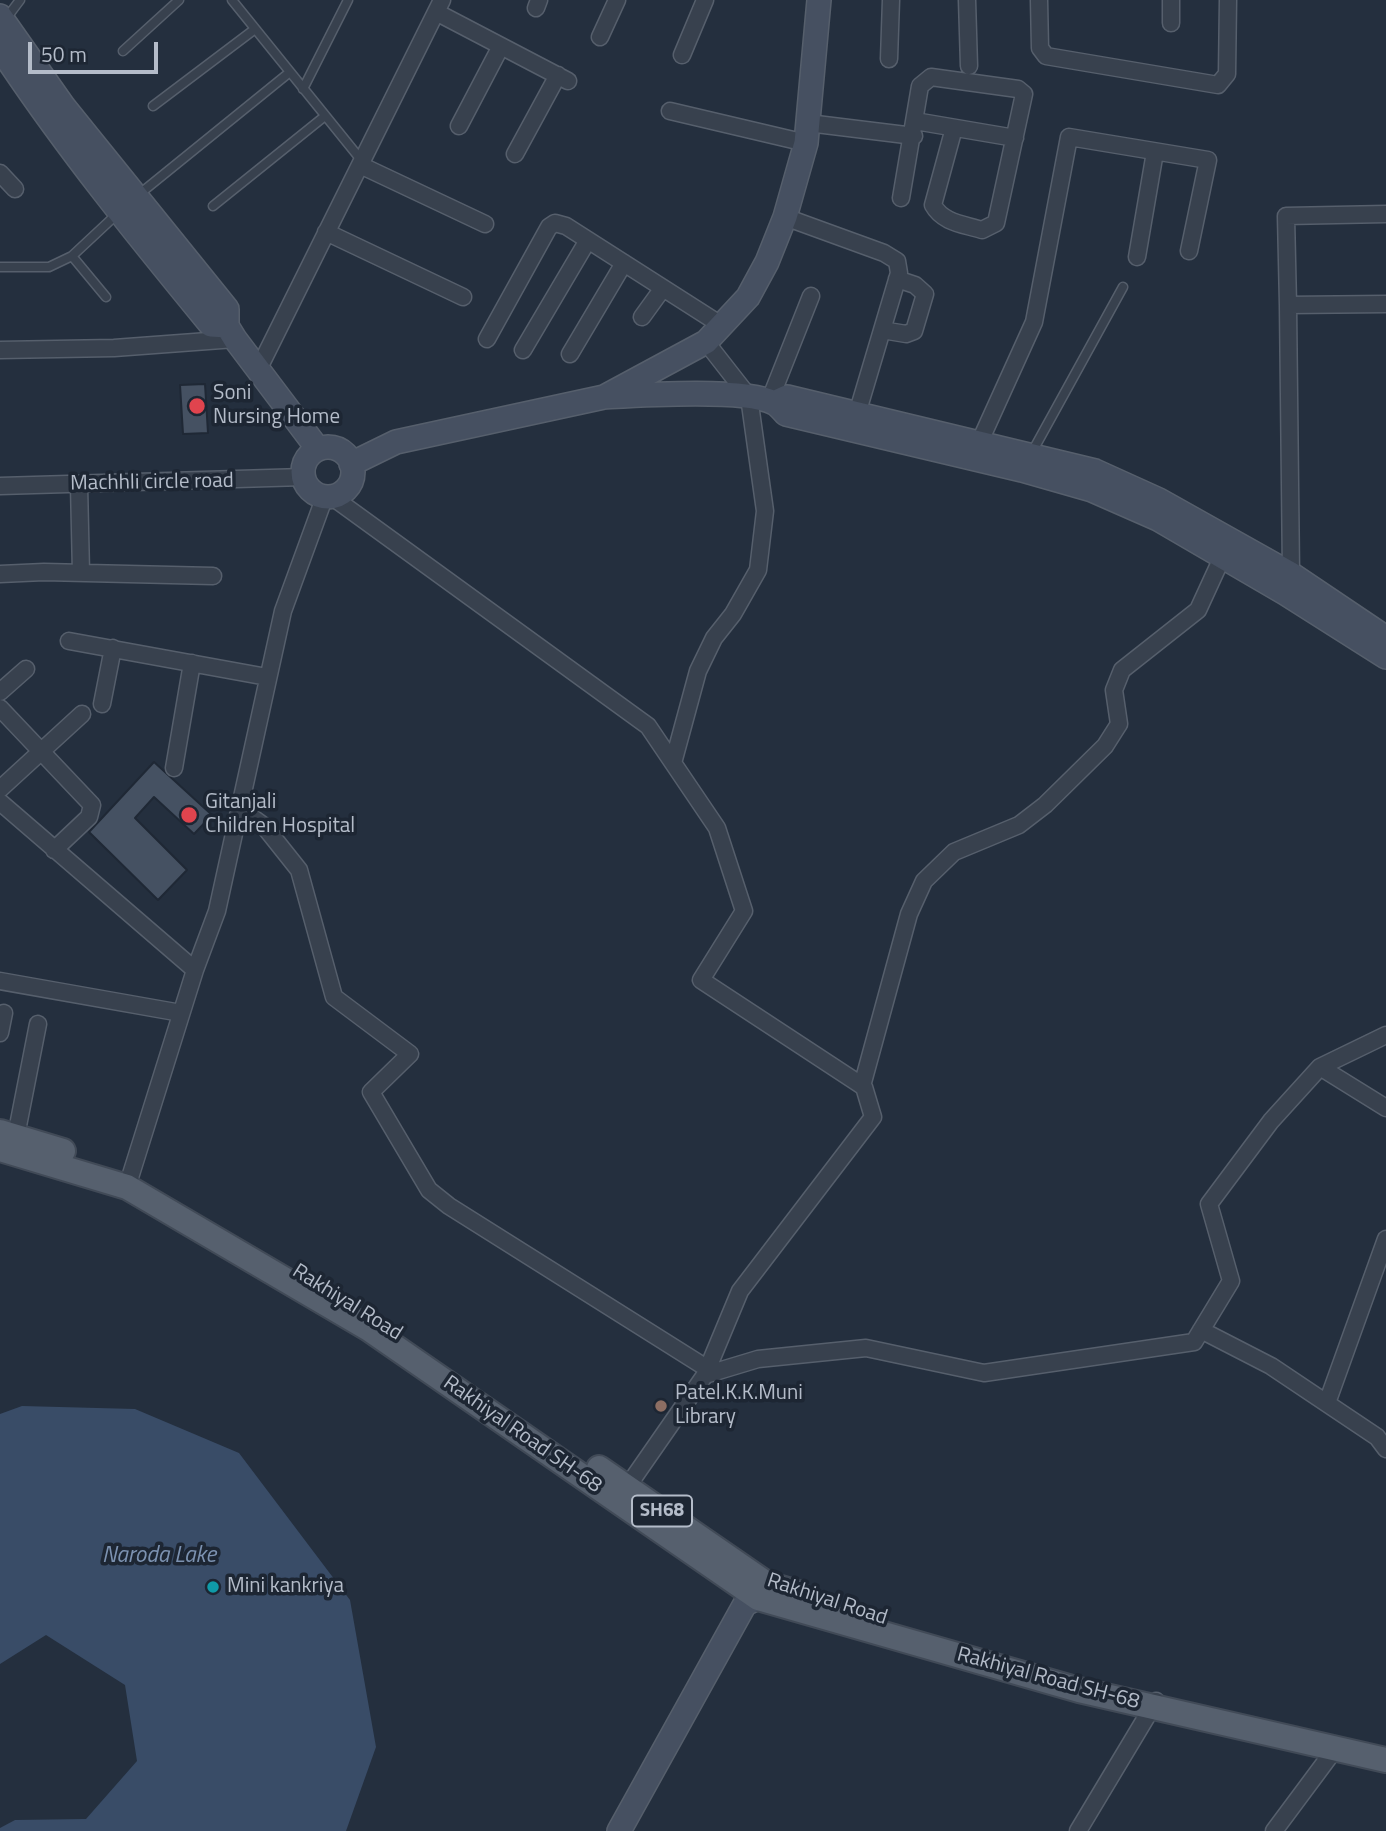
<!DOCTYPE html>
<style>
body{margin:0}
#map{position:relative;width:1386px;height:1831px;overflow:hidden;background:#242f3e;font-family:"Titillium Web",sans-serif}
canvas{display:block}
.scale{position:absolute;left:28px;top:42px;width:130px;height:32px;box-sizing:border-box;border:4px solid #b4bcc9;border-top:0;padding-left:9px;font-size:21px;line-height:24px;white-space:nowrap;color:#b4bcc9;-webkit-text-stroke:5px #1d2633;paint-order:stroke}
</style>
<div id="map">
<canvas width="1386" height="1831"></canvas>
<div class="scale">50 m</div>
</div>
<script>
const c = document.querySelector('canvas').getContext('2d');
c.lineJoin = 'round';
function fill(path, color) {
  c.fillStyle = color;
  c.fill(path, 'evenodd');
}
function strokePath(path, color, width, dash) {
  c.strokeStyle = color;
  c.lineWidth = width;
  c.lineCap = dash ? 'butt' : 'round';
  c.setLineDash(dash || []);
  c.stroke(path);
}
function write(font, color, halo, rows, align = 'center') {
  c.font = font + ' "Titillium Web",sans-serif';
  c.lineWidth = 7;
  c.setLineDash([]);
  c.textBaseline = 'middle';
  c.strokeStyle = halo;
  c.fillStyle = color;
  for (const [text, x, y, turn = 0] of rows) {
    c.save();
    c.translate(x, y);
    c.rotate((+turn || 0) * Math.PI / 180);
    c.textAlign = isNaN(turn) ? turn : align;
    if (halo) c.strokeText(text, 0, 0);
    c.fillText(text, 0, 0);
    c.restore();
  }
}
fill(new Path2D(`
 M22,1406L135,1409L239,1453L350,1600L376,1747L346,1831H0V1828L15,1820L86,1819L137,1761L125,1685L46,1635L0,1664V1414Z`), '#394c67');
const building = new Path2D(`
 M205,384L208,433L183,434L180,385Z
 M154,762L212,815L194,834L154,797L135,818L187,870L158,900L89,832Z`);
fill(building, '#455162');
strokePath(building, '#1f2835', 2);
const lane = new Path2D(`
 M232,0L362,161
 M5,20L20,0
 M123,51L179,0
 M303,89L348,0
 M153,106L255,29
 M137,196L290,72
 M213,206L325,116
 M72,256L106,297
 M0,267H49L72,256L117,214
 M1031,454L1123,287`);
const street = new Path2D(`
 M967,0L969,66
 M1039,0L1040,48L1046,56L1218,85L1227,74L1228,0
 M536,8L539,0
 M436,12L568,81
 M1171,23V0
 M600,37L617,0
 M682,55L705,0
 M889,59L891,0
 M670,111L806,143
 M915,121L1015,138
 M808,123L914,136
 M459,126L501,46
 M515,154L558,75
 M360,165L485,224
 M0,173L15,189
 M901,198L920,86L931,77L1018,89L1024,94L996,223L982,230C963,224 943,223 933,205L954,128
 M1386,214L1286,216L1288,305L1386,304
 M785,217L884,253L897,261L899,273L857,414
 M326,232L463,297
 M1137,257L1155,152
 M1288,305L1291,574
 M642,317L663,288
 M882,330L906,334L914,331L925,294L915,285L897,279
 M487,339L549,227L555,223L566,226L721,325
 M0,350L114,348L235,339
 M523,350L588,240
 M570,354L624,263
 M259,368L442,0
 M769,402L811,296
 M976,450L1034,322L1069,137L1208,160L1189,251
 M79,485L81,573
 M0,486L304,477
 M331,496L648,726L717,828L744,911L701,980L864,1087L873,1117L740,1291L705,1375L623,1493
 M0,574L44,572L213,576
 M69,641L267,677
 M0,692L26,669
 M102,704L113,648
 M0,708L92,805L89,817L54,850
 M673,763L698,671L714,638L733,614L758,570L765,511L749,397L706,342
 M174,768L192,663
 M0,789L82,714
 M0,802L195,970
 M239,808L264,826L299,870L334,997L410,1054L371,1092L429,1190L449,1206L708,1369
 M0,981L181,1013
 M0,1033L4,1013
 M1320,1067L1386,1108
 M862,1086L909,914L924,881L954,852L1019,825L1045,805L1105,746L1119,724L1114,690L1122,670L1198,610L1226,549
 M16,1136L38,1024
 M127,1187L195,970L217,911L283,611L325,496
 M1201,1330L1271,1366L1377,1437L1386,1449
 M705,1375L758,1359L866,1348L984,1373L1194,1342L1231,1281L1209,1204L1271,1121L1320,1067L1386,1035
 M1327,1403L1386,1239
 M1078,1831L1156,1701
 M1274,1831L1335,1749`);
const secondary = new Path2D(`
 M0,16L64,107L227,309V326L235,339L318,449
 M0,48C64,145 137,235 211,325L227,326
 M604,397C640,395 745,388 774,403C778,405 783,411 786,414L1022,470L1092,490L1158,519L1285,593L1386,657
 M774,403L787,397L1095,471L1159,500L1291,574L1386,638
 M303 472a25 25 0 1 1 50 0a25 25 0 1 1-50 0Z
 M351,464L396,442L604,397L706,342L748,297L767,262L785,217L806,143L819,0
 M619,1831L745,1604L758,1598L767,1584`);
const primary = new Path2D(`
 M0,1132L63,1151
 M0,1149L127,1187L369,1329L758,1598L1079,1690L1386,1760
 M599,1468L767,1584L798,1593`);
strokePath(lane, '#565f6c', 11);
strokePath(street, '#565f6c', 19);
strokePath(secondary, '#565f6c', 26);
strokePath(primary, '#414a57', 28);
strokePath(lane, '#38414e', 8);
strokePath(street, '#38414e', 16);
strokePath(secondary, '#465061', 23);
strokePath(primary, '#56606e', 24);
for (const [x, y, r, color] of [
 [197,406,9,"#e0444e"],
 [189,815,9,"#e0444e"],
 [661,1406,7,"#8d6e63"],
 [213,1587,7,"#0f9aa8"]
]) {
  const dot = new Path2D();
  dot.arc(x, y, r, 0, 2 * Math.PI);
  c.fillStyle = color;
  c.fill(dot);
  strokePath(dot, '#1d2633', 2.5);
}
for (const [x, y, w] of [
 [662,1511,60]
]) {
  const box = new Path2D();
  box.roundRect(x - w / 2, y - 15.5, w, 31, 5);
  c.fillStyle = '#1d2633';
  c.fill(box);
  strokePath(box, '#b4bcc9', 2);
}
write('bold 19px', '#b4bcc9', null, [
 ["SH68",662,1511]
]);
write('21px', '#b4bcc9', '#1d2633', [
 ["Soni",213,394],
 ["Nursing Home",213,418],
 ["Gitanjali",205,803],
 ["Children Hospital",205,827],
 ["Patel.K.K.Muni",675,1394],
 ["Library",675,1418],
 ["Mini kankriya",227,1587]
], 'left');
write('21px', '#b4bcc9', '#1d2633', [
 ["Machhli circle road",152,483,-1],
 ["Rakhiyal Road",347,1303,32],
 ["Rakhiyal Road SH-68",522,1435,35],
 ["Rakhiyal Road",827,1600,18],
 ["Rakhiyal Road SH-68",1048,1679,15]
]);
write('italic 23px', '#7c92b1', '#1d2633', [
 ["Naroda Lake",159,1556]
]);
</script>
